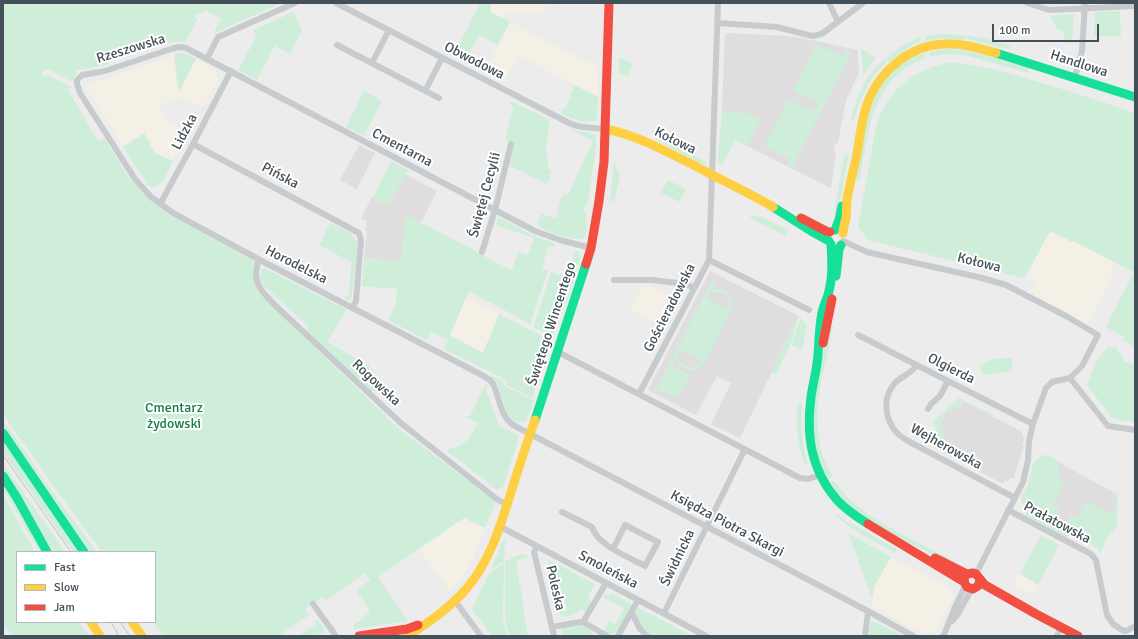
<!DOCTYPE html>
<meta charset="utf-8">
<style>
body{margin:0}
#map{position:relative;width:1138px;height:639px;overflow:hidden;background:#edecec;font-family:Signika,sans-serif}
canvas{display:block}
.frame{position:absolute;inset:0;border:4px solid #434f59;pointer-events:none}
.legend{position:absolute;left:16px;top:551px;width:140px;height:72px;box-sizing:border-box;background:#fff;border:1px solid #b4b9bd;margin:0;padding:5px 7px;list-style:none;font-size:12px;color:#434f59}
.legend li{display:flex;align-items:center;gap:8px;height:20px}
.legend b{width:20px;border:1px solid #b4b9bd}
.scale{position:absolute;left:992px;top:24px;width:107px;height:18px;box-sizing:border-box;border:2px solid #434f59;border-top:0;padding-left:5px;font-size:12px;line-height:14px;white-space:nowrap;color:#434f59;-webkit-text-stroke:3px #fff;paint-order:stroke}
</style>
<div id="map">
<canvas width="1138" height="639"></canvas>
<div class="frame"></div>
<ul class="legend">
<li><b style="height:5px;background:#16e098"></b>Fast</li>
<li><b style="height:5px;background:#ffcf43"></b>Slow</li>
<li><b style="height:5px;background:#f24e42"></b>Jam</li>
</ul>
<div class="scale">100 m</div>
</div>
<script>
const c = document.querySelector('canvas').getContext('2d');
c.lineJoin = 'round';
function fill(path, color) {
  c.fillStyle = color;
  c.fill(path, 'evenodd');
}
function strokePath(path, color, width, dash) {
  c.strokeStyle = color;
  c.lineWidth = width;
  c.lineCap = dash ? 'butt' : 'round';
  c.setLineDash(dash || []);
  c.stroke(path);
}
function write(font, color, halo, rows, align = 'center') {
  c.font = font + ' Signika,sans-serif';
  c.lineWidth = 4;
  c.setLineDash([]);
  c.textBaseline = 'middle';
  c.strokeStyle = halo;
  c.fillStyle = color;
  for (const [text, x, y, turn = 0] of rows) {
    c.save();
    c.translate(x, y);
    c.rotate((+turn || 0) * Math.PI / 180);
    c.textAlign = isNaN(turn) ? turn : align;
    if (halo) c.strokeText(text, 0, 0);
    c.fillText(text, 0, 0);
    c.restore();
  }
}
fill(new Path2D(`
 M491,3H599V5L545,4L544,12H505L503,18L490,12Z
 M510,22L542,39L595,65L594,66L598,69V97L518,55L503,83L484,73Z
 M174,55L178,89H181L196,58L215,69L218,79L203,108L181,97L158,105L166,121L188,132L173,161L172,162L155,153L149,145L151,144L144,133L124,146L85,86Z
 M1050,231L1072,242L1073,241L1115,262L1109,274L1113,276L1087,324L1029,293L1036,280L1026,275Z
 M644,283L678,301L664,327L630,309Z
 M467,297L499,314L483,353L450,335Z
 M465,518L485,528L471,564L459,580L450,590L431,566L419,549Z
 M891,557L943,583V585L949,588L953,599L938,627L934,632L928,636L905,623L904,625L898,622L899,621L871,606L875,585Z
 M1018,573L1038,585L1033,594L1014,584Z`), '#f5f0e6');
fill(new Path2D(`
 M725,33L789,36L816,41L858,50L859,73L846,100L838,143L835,144L834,151L836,153L831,188L721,133Z
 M359,145L375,153L357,189L340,180Z
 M405,174L437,191L421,223L406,215L401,261L364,258L367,231H365L367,221L361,218L372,197L389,205Z
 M710,271L799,316L740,438L711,424L731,383L717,376L696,415L648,390Z
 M963,401L1021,431L1024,439L1022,446H1024L1013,479L1010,478L1008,482L1005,480L1003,484L946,454L949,448L943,445L946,441L942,435L941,426L942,419L946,413L953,408L961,406Z
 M1051,458L1111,491L1114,493L1116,496L1117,501L1116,511L1112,517L1089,542L1026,508Z`), '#dfddde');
fill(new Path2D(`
 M3,3H281L213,34L221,19L208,12L207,10L194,16L197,20L185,42C176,40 166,44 157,47L154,43L107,59L108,63L107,65L78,70L76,71L77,73L73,81C64,80 53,70 47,70C45,70 43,71 41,73L44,76C45,76 46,76 47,75C49,75 67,85 72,87L68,90L98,141L104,138L130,179L155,205L173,217L251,259L254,263L253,276L268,302L399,429L494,500L495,504L485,528L464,518L378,577L408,621L354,629L353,625L360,621L370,611L356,590L370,580L365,573L325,601L323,597L305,609L309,615L278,636H163L153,622H155V552H102L41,469L40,466L24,444L3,414Z
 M473,3H491L490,12L510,22L498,45L479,35L465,63L453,56L479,6Z
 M1120,11L1121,36H1094L1095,12Z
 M293,12L302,30L290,54L275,46L257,80L238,70L256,37L253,30Z
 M1074,14L1072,43V44L1063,39L1065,32L1057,29L1050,16Z
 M939,34L965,35L966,38L962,41L941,38L926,40L925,36Z
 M966,35L983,38L1011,46L1007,49L967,39Z
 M920,37L921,41L909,47L891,61L887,62V57L902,46Z
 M817,44L843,57L847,49L850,51L846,59L848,60L792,167L787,164L790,159L764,146L788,99L814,112L819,103L793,90Z
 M861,49L876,58L863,75Z
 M946,49C975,50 1002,59 1028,68L1029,73L968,56L948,54L930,56L929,52Z
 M178,53H183L196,59L183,84L181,89H178L174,55Z
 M925,53V58C871,78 869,131 860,180H856C864,137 866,81 910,59C915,57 920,55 925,53Z
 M886,57V62C869,78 860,98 854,121H851C855,97 867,73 886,57Z
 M621,58L633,64L628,76L619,74V60Z
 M947,63C980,63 1011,74 1042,83C1073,92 1104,102 1135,113V347L1122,340L1124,337L1106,327L1134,272L1073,241L1072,242L1050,231L1027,274L1024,278L868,240L858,227C862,204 866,180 871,157C873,144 874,128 880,115C892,87 917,69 947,63Z
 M574,85L598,97L597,120C584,124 573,119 561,113L562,109L567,107Z
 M364,91L382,101L364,136L346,127Z
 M510,101L550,120L546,147L548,162L547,169L551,170L548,183L546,182L545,184L544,183L509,165L514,143L505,139L513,109Z
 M722,110H725L727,112L746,113L761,120L747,146L735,140L722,166L718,161V157Z
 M570,129L592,134L596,136V150L587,206L585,205L583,212L586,213L587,231L584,238C575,242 544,232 537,224L541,214L556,218L560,201L564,194L568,195L593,141Z
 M144,133L151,144L149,145L155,153L173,161L163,182L152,188L148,185L123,147Z
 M656,136L707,162L705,164L699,163L655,139Z
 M848,153H849L838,213L834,212L844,157Z
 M391,161L408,170L388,206L373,197Z
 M614,161L620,176L614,202L611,201L610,199L613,175Z
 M668,180L686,189L680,202L661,193Z
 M406,215L478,252L489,259L512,270L518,252L528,255L534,238L496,225L498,217L534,236L556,244L554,247L548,246L542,269L548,271L530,324L469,291L450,335L483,353L499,314L546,338H549L554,339L532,398L507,385L505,380L492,373L444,349L448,340L431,332L427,340L388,320L396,304L397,289L362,286L364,258L401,261Z
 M752,215L757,217L760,216L788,230L786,236L750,218Z
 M330,223C338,227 353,231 355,240L358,241L352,297L350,300H347L344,297L349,295L351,262L319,245Z
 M575,250L578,251L581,256L568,298L553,336L535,328L534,326L551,272L569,278Z
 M264,268L347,310L327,342L370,366L369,370L363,376L373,386V388L379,393L378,394L374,390L371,393L306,330L309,328L303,321L264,286C259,280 257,274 264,268Z
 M712,280L715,282L711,290C724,286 735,296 732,310L706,361C697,377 681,371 676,357L672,365L690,375L678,398L656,389ZM717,292C727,293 732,300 729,310L706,298L711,293ZM680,349L702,360V361C693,374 673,364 680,349Z
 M797,319L798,320L791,344L776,374L771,372Z
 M800,319H801L807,325L802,350L792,345Z
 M829,326H831L833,327V330L832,331C825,367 812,407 820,445C822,456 827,466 833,476L828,479C801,431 819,376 829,326Z
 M1114,346L1118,349L1117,351L1122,354V355L1123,360L1135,366V422L1118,420L1111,417L1087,385C1091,373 1099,353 1109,347L1113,348Z
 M1012,358V371L983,375L980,366C989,358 1000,358 1012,358Z
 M490,375L501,380L506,387L533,400V403L526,422L523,423L519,421L518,423L512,420L507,413L497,384Z
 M486,383L488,385L486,389L499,426L518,435L519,438L503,487L500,488L498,491L447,451L450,448C465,448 471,435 478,423L465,417L466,416H470Z
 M959,398L994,415L993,416L963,401L961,406C943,411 935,424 946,441L944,445L949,448L946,454H944L933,421Z
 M799,402L802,404C800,425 802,443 807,463L805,466C798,446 794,422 799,402Z
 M3,420L30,458L43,479L97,552H90L3,424Z
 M3,440L79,552H73L3,452Z
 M1045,455H1048L1060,462V463H1059C1057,471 1059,477 1064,484L1059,493L1060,494L1053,504L1060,509L1055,517L1067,523L1071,515L1078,518L1081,513L1080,512L1087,501L1113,515L1116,511L1113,509L1117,501L1115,499L1116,497L1113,495L1115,492L1118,494L1117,526L1105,541L1101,553L1098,549L1087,542V541L1083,538L1082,540L1069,533L1066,538L1026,516L1021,498L1028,484L1034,461Z
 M3,463L65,552H53L42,535L18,491L3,468Z
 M834,481L848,498L865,512L901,534L956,562L955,564C937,557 920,548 902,539C874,524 849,510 830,483Z
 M3,485L22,516L41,552H39L9,499L3,491Z
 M3,495L35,552H17V622H79L89,636H14L3,627Z
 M833,513C840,515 845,522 851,523L873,536L897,549L895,553C873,541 851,530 833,513Z
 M848,533L891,557L875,585L872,598Z
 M1041,535L1059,545L1038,585L1020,574Z
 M505,539L504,561L491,570L503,540Z
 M524,554L528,555V557L518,560V562L516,563L523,601L522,602L528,636H509L505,619V562L515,556Z
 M547,559L595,584L587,598L592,601L586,612L582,609C577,614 568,618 561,616L559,612L567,610L563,594H554Z
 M504,563L503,619L507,636H492L472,609L489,574Z
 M611,593L632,604V606C628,614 620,636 609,634C607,633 605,632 603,631L609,621L615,624L624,608L603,597L604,594L609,596Z
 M639,608L692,636H650L642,627L634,611Z
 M316,620L319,621L325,629L323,633L308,636H299L316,624L314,621Z
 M871,620L904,636H868Z
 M575,625C584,625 590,628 595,636H563L561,629Z`), '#ceeeda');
strokePath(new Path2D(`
 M336,3L571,124L582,127L605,129
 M829,3L838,22
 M1027,3L1049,10L1135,6
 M717,23L777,27L812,36L818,35L823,33L863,3
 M337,45L439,98
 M207,59L218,37L295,3
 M372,63L389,30
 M1075,77L1082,51L1085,3
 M425,91L442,58
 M193,144L359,233L361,240L356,301L352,308
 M160,204L193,144L231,71
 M843,241L867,252L982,278L1006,285L1066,316L1098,335L1082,366L1070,378L1052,382L1046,388L1033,424L1029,441L1028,460L1023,482L976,574
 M591,248L560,240L535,231L186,48L179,47L171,49L105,71L82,75L77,80V84L80,93L135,179L151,197L173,213L258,259L482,375L490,380L493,384C500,398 500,416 513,425L864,609L913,636
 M482,252L495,210L511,144
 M258,259C258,264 256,269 256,275C256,288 270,300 279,309L402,424L498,500L507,504
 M709,260L809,310
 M614,280H652L686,284L694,288
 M858,335L948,381L1033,424
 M558,352L800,478L808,479L820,475
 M917,365C912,373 902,376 895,383C882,397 884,420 898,434C900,436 905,439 908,441L1015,498
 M1070,378L1108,426L1135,430
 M639,394L709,260L718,3
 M928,409L931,404L940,396L948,381
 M1008,510L1091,554L1096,560L1107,615L1113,624L1122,630L1126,631L1135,626
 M562,512L592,527C598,546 629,557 645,566L658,542L625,525L613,549
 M499,526L706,636
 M537,546L534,552L554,636
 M606,583L583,622L607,636
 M455,601L481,636
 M313,604L336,636
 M632,613L640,629L647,636
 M664,613L745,449
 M952,621L958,614L970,592L973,589
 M552,627L574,623L583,622
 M618,636L638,600
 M865,636L868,612
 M943,636C947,628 950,620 953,612C957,602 962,594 965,585
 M1057,636L1061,627`), '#c8cbcd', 6);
strokePath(new Path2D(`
 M996,53L1135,97
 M773,207L811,231L829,241
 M835,230L839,220L842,206
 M831,244C832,261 833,278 828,295C826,301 823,307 822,313C819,327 819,341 818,355C817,369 813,383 811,397C806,436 811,470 837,500C846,510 857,517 868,524
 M836,276L839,249L841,245
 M535,420L586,264
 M3,433L84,552
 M3,476L17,498L47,552`), '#16e098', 9);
strokePath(new Path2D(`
 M605,129C638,135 669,153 699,168C723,181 749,193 773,207
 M843,233C843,228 845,223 846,218C847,212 846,206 847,200C849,186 853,172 856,159C860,139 861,118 869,99C882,69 910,46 943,44C961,43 979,48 996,53
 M91,622L100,636
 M132,622L142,636
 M408,636C429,622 450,608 467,588C491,560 502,521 513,486C520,464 527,442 535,420`), '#ffcf43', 9);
strokePath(new Path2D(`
 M801,218L826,231L830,232
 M586,264L591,248L599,201L604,162L609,3
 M823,343L832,299
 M868,524L964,582
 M935,558L967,574
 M980,580L978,586L973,589L967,587L964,582L965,576L967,574L973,573L976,574L985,585L1036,614L1078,636
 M359,636L407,629L418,625`), '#f24e42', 9);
strokePath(new Path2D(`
 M3,455L71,552
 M111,622L119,636
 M120,622L130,636`), '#c2c4c7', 1);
write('14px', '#434f59', '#fff', [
 ["Rzeszowska",131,49,-17],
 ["Obwodowa",474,61,27],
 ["Handlowa",1079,64,18],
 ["Lidzka",185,132,-62],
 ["Kołowa",675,141,26],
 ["Cmentarna",402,148,28],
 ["Pińska",280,176,28],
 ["Świętej Cecylii",485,195,-75],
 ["Kołowa",979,263,14],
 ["Horodelska",296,265,27],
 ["Gościeradowska",670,308,-63],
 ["Świętego Wincentego",552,324,-72],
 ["Olgierda",951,369,27],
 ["Rogowska",376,383,43],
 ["Wejherowska",946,447,29],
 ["Prałatowska",1057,523,28],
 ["Księdza Piotra Skargi",727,524,28],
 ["Świdnicka",678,558,-64],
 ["Smoleńska",608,570,28],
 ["Poleska",555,588,77]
]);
write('14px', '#117d46', '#fff', [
 ["Cmentarz",174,408],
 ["żydowski",174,424]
]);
</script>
